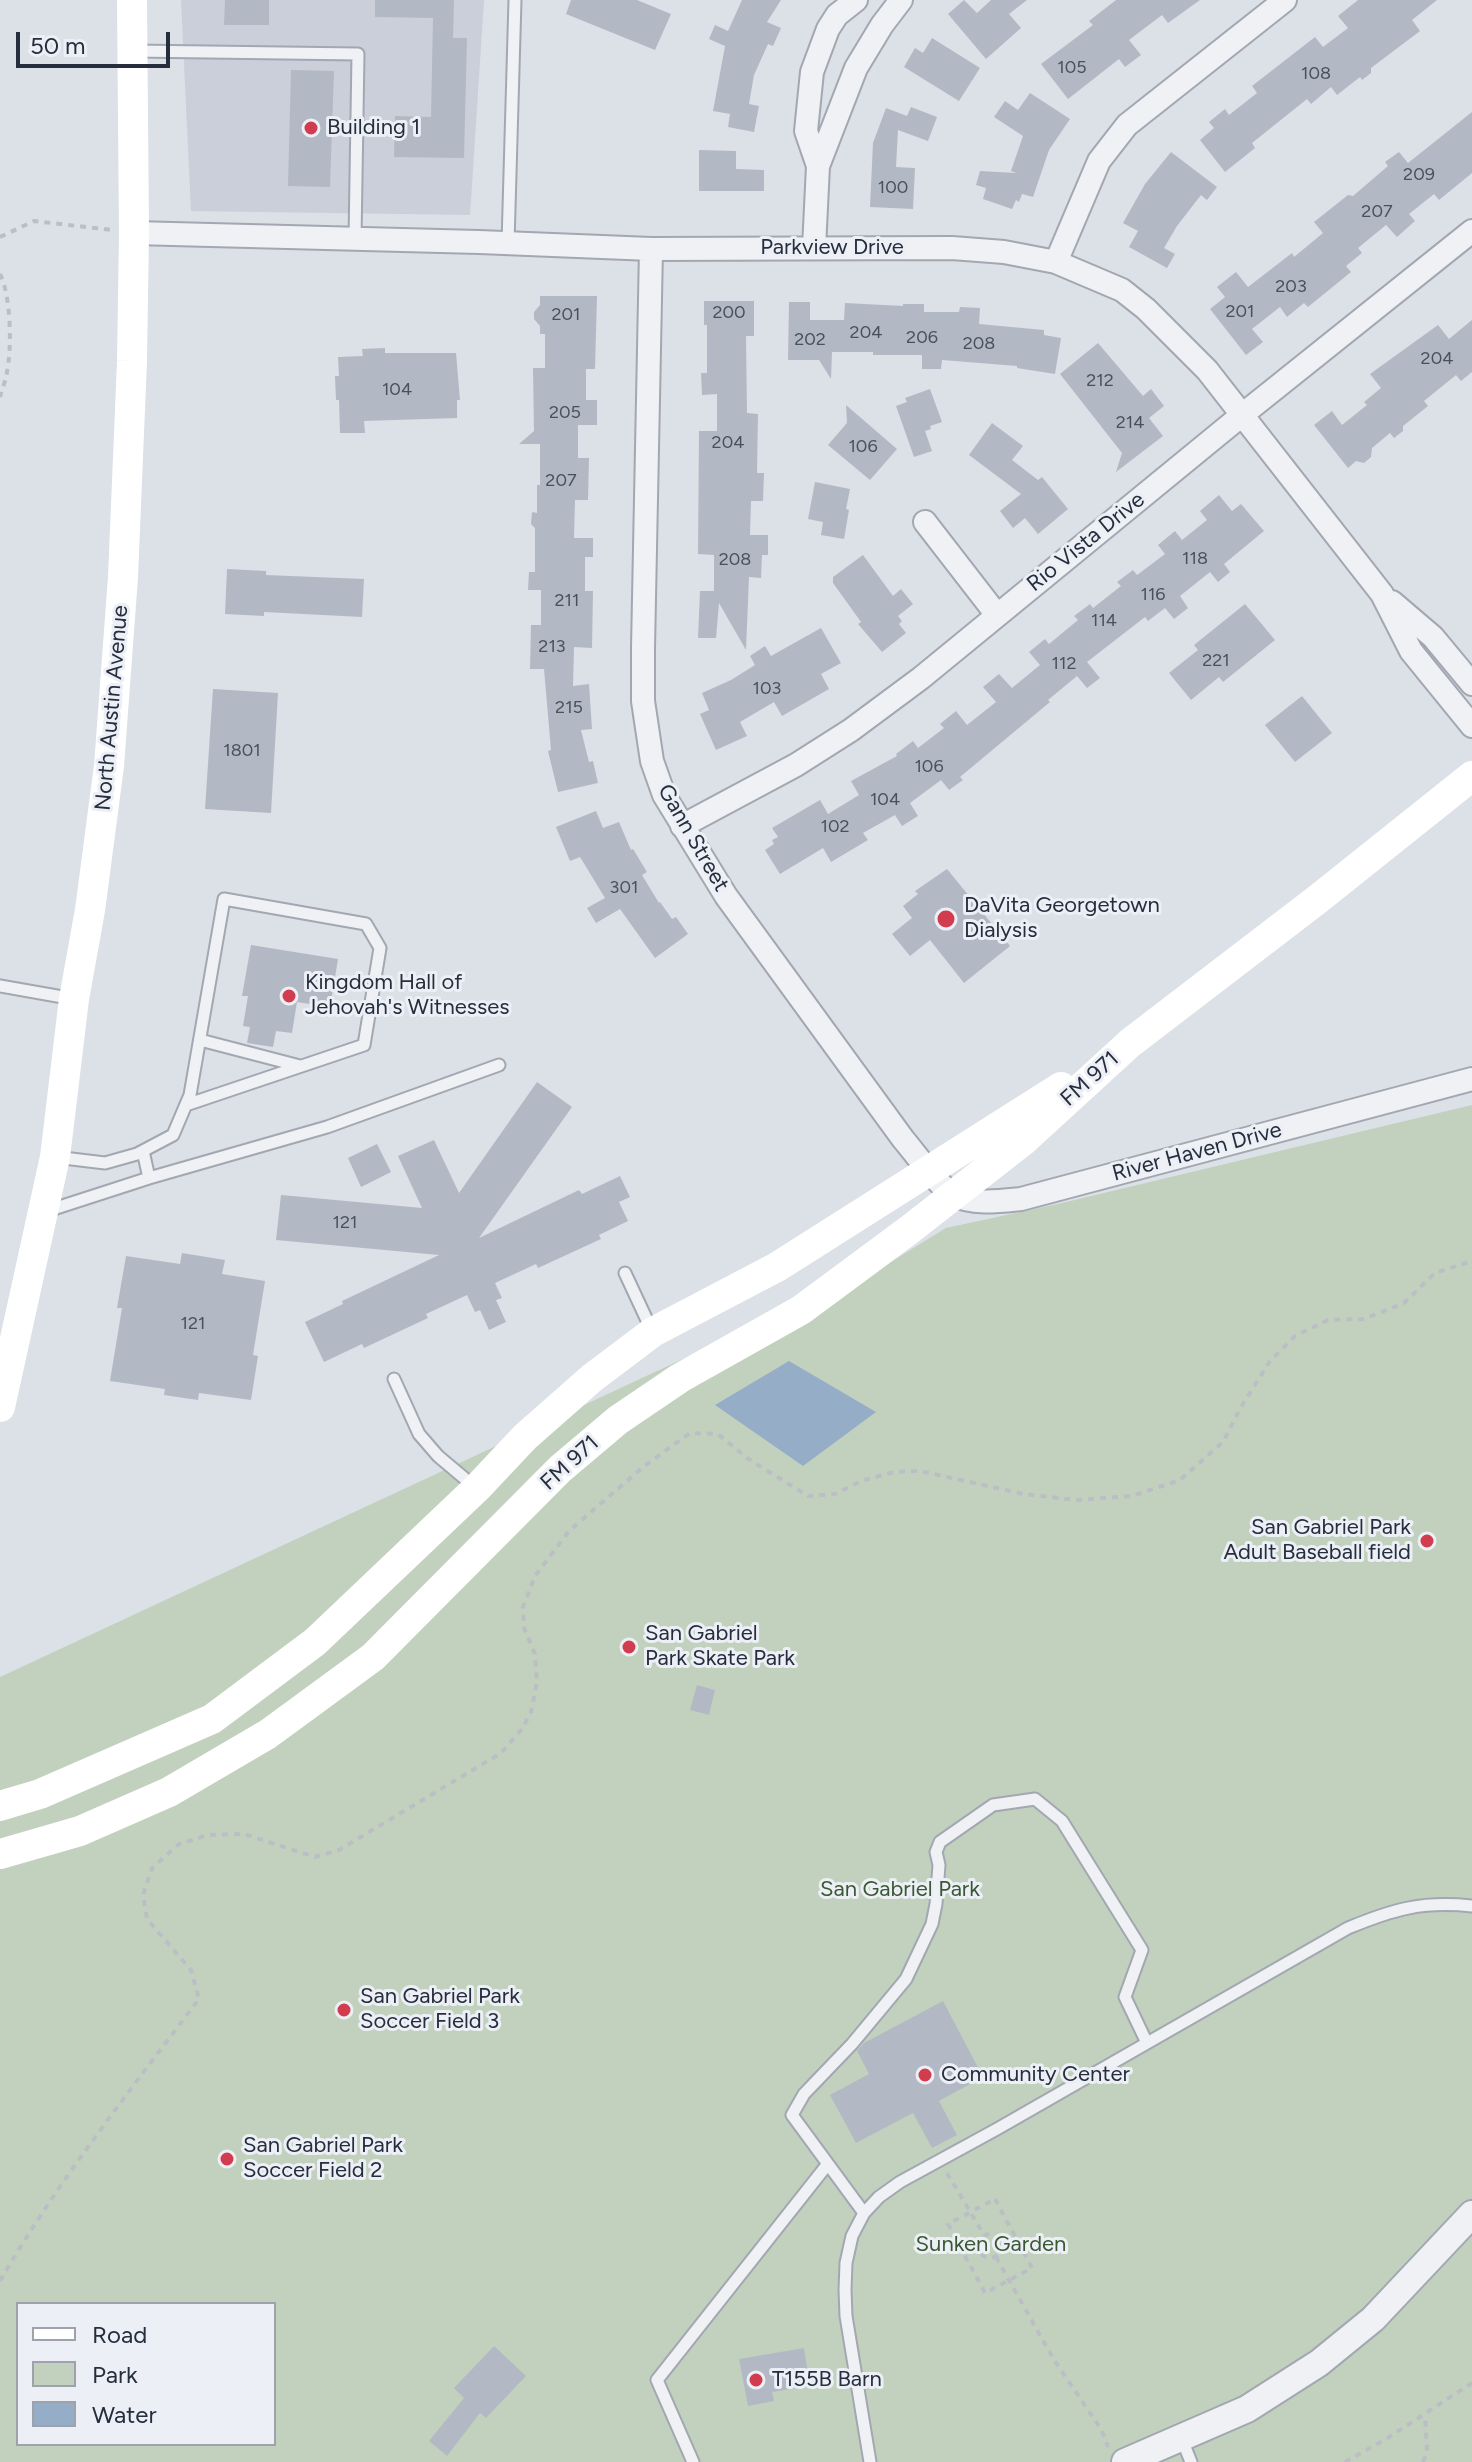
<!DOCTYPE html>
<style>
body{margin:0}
#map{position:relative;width:1472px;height:2462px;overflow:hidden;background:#dce0e7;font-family:Figtree,sans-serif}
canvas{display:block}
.legend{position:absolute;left:16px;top:2302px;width:260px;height:144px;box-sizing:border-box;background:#eceff5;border:2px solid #9da2ab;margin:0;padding:10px 14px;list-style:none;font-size:24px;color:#262e3d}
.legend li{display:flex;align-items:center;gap:16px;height:40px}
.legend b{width:40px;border:2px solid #9da2ab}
.scale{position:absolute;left:16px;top:32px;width:154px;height:36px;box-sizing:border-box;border:4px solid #262e3d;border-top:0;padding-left:10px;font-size:24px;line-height:28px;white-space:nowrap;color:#262e3d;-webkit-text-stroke:6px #eceff5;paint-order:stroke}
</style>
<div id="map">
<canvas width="1472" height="2462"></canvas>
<ul class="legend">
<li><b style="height:10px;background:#fff"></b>Road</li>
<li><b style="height:22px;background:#c2d1bd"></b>Park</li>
<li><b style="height:22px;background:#96adc8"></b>Water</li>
</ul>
<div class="scale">50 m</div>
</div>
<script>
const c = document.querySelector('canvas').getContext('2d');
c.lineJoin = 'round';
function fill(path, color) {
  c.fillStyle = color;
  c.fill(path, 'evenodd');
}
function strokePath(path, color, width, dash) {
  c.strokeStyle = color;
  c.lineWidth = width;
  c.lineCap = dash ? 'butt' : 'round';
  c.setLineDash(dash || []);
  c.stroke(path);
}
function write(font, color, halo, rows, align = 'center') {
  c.font = font + ' Figtree,sans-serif';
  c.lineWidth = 6;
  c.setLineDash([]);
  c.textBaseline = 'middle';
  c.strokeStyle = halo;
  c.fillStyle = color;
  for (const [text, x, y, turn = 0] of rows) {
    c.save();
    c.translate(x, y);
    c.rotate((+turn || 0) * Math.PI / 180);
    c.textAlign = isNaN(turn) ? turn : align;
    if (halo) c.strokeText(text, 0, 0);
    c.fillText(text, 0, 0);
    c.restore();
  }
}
fill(new Path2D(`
 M181,0H484L470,215L191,211Z`), '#cacfd9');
fill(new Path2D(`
 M1472,1105V2462H0V1677L889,1263L946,1228L1062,1203ZM18,2304H274V2444H18Z`), '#c2d1bd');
fill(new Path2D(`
 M789,1361L876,1412L803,1466L715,1405Z`), '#96adc8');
fill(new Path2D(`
 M225,0H269V25H224Z
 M375,0H454L453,38H467L464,158L394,157L395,116L431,117L433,18L375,17Z
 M571,0H637L671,14L655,50L566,14Z
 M742,0H781L767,22L781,28L773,46L768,44L754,75L749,104L759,106L754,132L728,127L730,114L713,111L725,46L709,39L715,25L728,31Z
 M964,0L977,13L991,0H1027L1009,14L1021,28L986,59L948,14Z
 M1116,0H1200L1168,23L1162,15L1129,40L1141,55L1125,67L1119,59L1068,99L1041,64L1093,25L1089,21Z
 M1358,0H1437L1412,20L1420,31L1371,68V73L1362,80L1360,77L1337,95L1331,87L1311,104L1307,99L1252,143L1255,148L1225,172L1200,140L1214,128L1209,122L1225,109L1229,115L1257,93L1252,86L1315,37L1323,47L1348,28L1338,16Z
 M932,38L980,68L959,101L904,67L915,48L923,53Z
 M291,70L334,71L330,187L288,186Z
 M1030,93L1070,119L1049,150L1033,197L1022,194L1019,202L1016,200L1012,209L983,199L986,188L976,185L980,171L1016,173L1011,171L1023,136L994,117L1005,101L1018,110Z
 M911,107L937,117L928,141L898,130L896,167L915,168L913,209L870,207L873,143L886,108L907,116Z
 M1472,112V173L1439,200L1434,194L1409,214L1415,221L1397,237L1386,225L1358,248L1362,253L1346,266L1351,272L1308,307L1304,303L1287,317L1280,307L1252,329L1263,342L1246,355L1210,309L1225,297L1217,287L1236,272L1248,287L1292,253L1294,257L1323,233L1314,222L1348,195L1353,196L1388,166L1385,162L1399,152L1408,163Z
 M699,150L736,151V169L764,170V191H699Z
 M1171,152L1217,187L1207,200L1201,195L1177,226L1164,248L1175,254L1167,268L1129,247L1138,231L1123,223L1145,184Z
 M540,296H597L595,369H586V400H597V425H578V458H589L588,500H575L574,538H593V557H585V591H593L592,648L574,647L573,686L589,684L592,729L581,730L589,762L593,761L598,783L558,792L548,751L551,750L544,669H530L531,625H541V590H528L529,572H535V528L531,524L532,512L537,513V485H540V444H519L534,431L533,368H545V334H540V326L534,319V312L540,305Z
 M704,301H754V336H746L747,413L758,414L757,473H764L763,501H751L750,535H768V555H762L761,578L749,577L746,650L719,603L716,638H698L700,591H714V555L698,554L699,431H717V394L702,395L701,373H707V325H704Z
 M789,302H810V320H844L845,303L903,306V304H924V312H959L960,307L980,308L979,324L1044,330V335L1061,338L1055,374L1017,368V366L942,360L941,369H922V355H873V352H832L831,379L819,360H788Z
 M1472,320V372L1461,381L1456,375L1424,401L1428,406L1403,426V431L1394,438L1390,433L1372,448L1371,457L1364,463L1356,461L1348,468L1314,425L1332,411L1342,425L1367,405L1364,402L1381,388L1370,374L1438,325L1449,339Z
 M1098,343L1143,396L1151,389L1164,406L1149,418L1163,436L1116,472L1122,453L1060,374Z
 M385,348V353H456L460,400H457V418L364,421L365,433H340L339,400H336L335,376H339L338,357L363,356L362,349Z
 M930,389L942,422L930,426L931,429L925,431L932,451L914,457L896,406L907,402L905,398Z
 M846,405L897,449L870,480L828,445L847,423Z
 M992,423L1023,446L1012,460L1038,480L1042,477L1068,509L1038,534L1025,518L1013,528L1000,511L1021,494L969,455Z
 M815,482L850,489L846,509L849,510L844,539L821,535L823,522L808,519Z
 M1219,495L1232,511L1241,504L1264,531L1224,564L1230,572L1218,582L1210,572L1180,596L1188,608L1174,619L1165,608L1148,621L1145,617L1087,662L1100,678L1087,688L1077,676L1048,700L1050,702L960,777L963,780L949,790L941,780L910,803L918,816L902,826L895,815L863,833L868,840L831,862L823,848L780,874L765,850L774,844L772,840L778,837L772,828L820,800L828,814L859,795L851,781L897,756L896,754L913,741L918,748L944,728L940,724L956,711L967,725L996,702L983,687L999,674L1012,688L1040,665L1029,652L1045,639L1049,644L1078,620L1074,616L1090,604L1093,608L1121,586L1117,582L1133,570L1137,575L1165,554L1158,545L1175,531L1182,540L1207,520L1200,511Z
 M863,555L893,596L901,589L913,604L898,616L902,621L899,624L906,633L882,652L858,624L861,622L833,583V577Z
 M227,569L266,571V575L364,579L362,617L264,612V616L225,614Z
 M1245,604L1275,640L1223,682L1219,677L1191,700L1169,673L1198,650L1194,645Z
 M821,628L841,663L821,674L829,689L782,716L774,702L740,722L747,736L716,750L700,714L709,710L702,693L731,680L755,665L750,656L765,646L771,656Z
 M213,689L278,693L271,813L205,809Z
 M1302,696L1332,733L1295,762L1265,725Z
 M596,811L603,828L619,822L631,850L633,849L647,872L642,875L659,903L660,902L672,919L676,917L688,934L655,958L620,909L596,923L587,908L605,898L580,857L570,861L556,827Z
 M947,869L1010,946L964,983L930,940L910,956L892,934L912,918L903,906L918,894L915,891Z
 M251,945L338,959L330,1007L297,1002L292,1033L276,1031L273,1047L247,1043L250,1027L243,1026L248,996H242Z
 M537,1082L572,1107L479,1238L579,1190L582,1194L620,1176L630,1197L619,1202L628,1221L599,1235L601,1239L538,1268L536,1264L495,1283L502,1298L496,1300L506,1322L489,1330L480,1310L475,1312L467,1295L426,1314L428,1318L364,1348L362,1344L324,1362L305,1322L343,1304L342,1301L439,1255L276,1240L281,1195L422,1208L398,1156L434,1140L459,1193Z
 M377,1144L391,1172L361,1187L348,1158Z
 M182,1253L225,1260L222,1274L265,1281L253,1355L258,1356L251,1400L199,1393L198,1400L164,1395L165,1389L110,1381L122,1308H117L126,1256L180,1264Z
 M697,1685L715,1690L709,1715L690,1710Z
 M943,2001L983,2077L939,2101L957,2135L932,2148L913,2113L856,2143L830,2095L869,2074L857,2051L864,2043Z
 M494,2346L526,2376L486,2418L480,2413L447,2456L429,2441L464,2398L454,2388Z
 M804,2348L810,2386L772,2392L774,2401L748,2406L739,2359Z`), '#b3b9c4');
const service = new Path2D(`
 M133,51L358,54L355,239
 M508,243L515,0
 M0,986L74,999
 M200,1040L300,1066
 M143,1151L149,1178
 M55,1157L105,1163L137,1154L173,1135L190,1095L224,899L366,924L380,948L364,1045L186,1105
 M47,1211L149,1178L327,1127L499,1065
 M625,1273L652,1331
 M394,1379L419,1434L438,1456L476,1488
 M864,2213L792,2115L804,2094L852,2044L906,1979L932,1924L936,1904L939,1865L936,1852L940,1842L993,1805L1035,1799L1062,1821L1142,1950L1125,1997L1147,2043
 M1181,2437L1191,2462
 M693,2462L657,2380L827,2165
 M870,2462L846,2316L845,2290L846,2263L852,2236L864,2213L879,2197L900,2182L997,2129L1348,1928C1394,1909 1422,1901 1472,1906`);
const minor = new Path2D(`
 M818,166L806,131L812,72L828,29L837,15L856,0
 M134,233L479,242L651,249L952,248L1004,252L1056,262L1122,290L1146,309L1207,370L1382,594L1411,651L1472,726
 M814,248L818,166L856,68L882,25L901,0
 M651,249L643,648V701L652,761L664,795L726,896L903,1139C916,1154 937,1185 954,1195C972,1205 1001,1201 1021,1199L1472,1079
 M1056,262L1099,161L1127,125L1285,0
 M925,522L997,615
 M1392,602L1433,637L1472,684
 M682,826L796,765L851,730L921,678L1242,415L1472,231`);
const tertiary = new Path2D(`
 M1125,2462L1247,2409L1319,2363L1373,2319L1472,2214`);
strokePath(service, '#a2a7b1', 15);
strokePath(minor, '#a2a7b1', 26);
strokePath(tertiary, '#a2a7b1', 30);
strokePath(new Path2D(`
 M0,237L34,221L112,230
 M0,274C11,296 12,347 7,372C6,380 2,389 0,397
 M947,2173L984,2235
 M995,2199L1032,2268L985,2293L948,2224Z
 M978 2246a12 12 0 1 1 24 0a12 12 0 1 1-24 0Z
 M996,2257L1054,2360L1101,2429L1108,2447
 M0,2281C56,2184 131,2089 199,1999L191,1970L147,1919L143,1895L152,1868L179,1844L208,1835L244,1834L315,1857L339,1850L501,1753L522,1729L531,1712L537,1682L535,1654L524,1628L523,1607L535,1576L569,1531L643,1467L690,1433L718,1434L747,1458L808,1496L835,1494L861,1481L894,1472L920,1471L1024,1494L1076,1500L1132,1496L1180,1480L1223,1442L1241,1407L1270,1361L1295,1336L1328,1320L1364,1319L1404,1303L1435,1273L1472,1261
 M1345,2462L1386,2439L1472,2383
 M1423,2462L1427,2451L1425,2415`), '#bbbec5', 4, [6, 6]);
strokePath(service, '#eff1f5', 11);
strokePath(minor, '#eff1f5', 22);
strokePath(tertiary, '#eff1f5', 26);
strokePath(new Path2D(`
 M0,1407L55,1157L74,999L90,910L109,766L123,577L132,361L134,233L132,0
 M0,1806L40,1794L212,1719L315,1642L477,1488L525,1437L592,1378L653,1332L777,1267L1061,1087
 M0,1854L80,1831L169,1792L268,1734L373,1657L560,1469L618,1420L680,1378L801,1310L909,1230L1023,1141L1130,1043L1318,899L1472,776`), '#fff', 30);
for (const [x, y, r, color] of [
 [311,128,8,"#d13d4e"],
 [946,919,10,"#d13d4e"],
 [289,996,8,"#d13d4e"],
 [1427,1541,8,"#d13d4e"],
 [629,1647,8,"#d13d4e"],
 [344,2010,8,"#d13d4e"],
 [925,2075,8,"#d13d4e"],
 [227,2159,8,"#d13d4e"],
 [756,2380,8,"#d13d4e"]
]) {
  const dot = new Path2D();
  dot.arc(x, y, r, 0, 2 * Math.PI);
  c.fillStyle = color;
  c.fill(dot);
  strokePath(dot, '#eceff5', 3);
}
write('18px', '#49515f', null, [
 ["105",1072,68],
 ["108",1316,74],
 ["209",1419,175],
 ["100",893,188],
 ["207",1377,212],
 ["203",1291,287],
 ["201",1240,312],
 ["200",729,313],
 ["201",566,315],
 ["204",866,333],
 ["206",922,338],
 ["202",810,340],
 ["208",979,344],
 ["204",1437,359],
 ["212",1100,381],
 ["104",397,390],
 ["205",565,413],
 ["214",1130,423],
 ["204",728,443],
 ["106",863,447],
 ["207",561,481],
 ["118",1195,559],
 ["208",735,560],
 ["116",1153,595],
 ["211",567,601],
 ["114",1104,621],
 ["213",552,647],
 ["221",1216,661],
 ["112",1064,664],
 ["103",767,689],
 ["215",569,708],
 ["1801",242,751],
 ["106",929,767],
 ["104",885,800],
 ["102",835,827],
 ["301",624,888],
 ["121",345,1223],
 ["121",193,1324]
]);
write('22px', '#262e3d', '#eceff5', [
 ["Building 1",327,128],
 ["DaVita Georgetown",964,906],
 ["Dialysis",964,931],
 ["Kingdom Hall of",305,983],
 ["Jehovah's Witnesses",305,1008],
 ["San Gabriel Park",1411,1528,"right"],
 ["Adult Baseball field",1411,1553,"right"],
 ["San Gabriel",645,1634],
 ["Park Skate Park",645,1659],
 ["San Gabriel Park",360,1997],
 ["Soccer Field 3",360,2022],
 ["Community Center",941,2075],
 ["San Gabriel Park",243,2146],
 ["Soccer Field 2",243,2171],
 ["T155B Barn",772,2380]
], 'left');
write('22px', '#262e3d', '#eceff5', [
 ["Parkview Drive",832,248],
 ["Rio Vista Drive",1086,542,-39],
 ["North Austin Avenue",112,708,-85],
 ["Gann Street",693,838,60],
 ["FM 971",1090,1079,-42],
 ["River Haven Drive",1197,1152,-15],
 ["FM 971",570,1463,-42]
]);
write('22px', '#395933', '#eceff5', [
 ["San Gabriel Park",900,1890],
 ["Sunken Garden",991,2245]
]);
</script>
